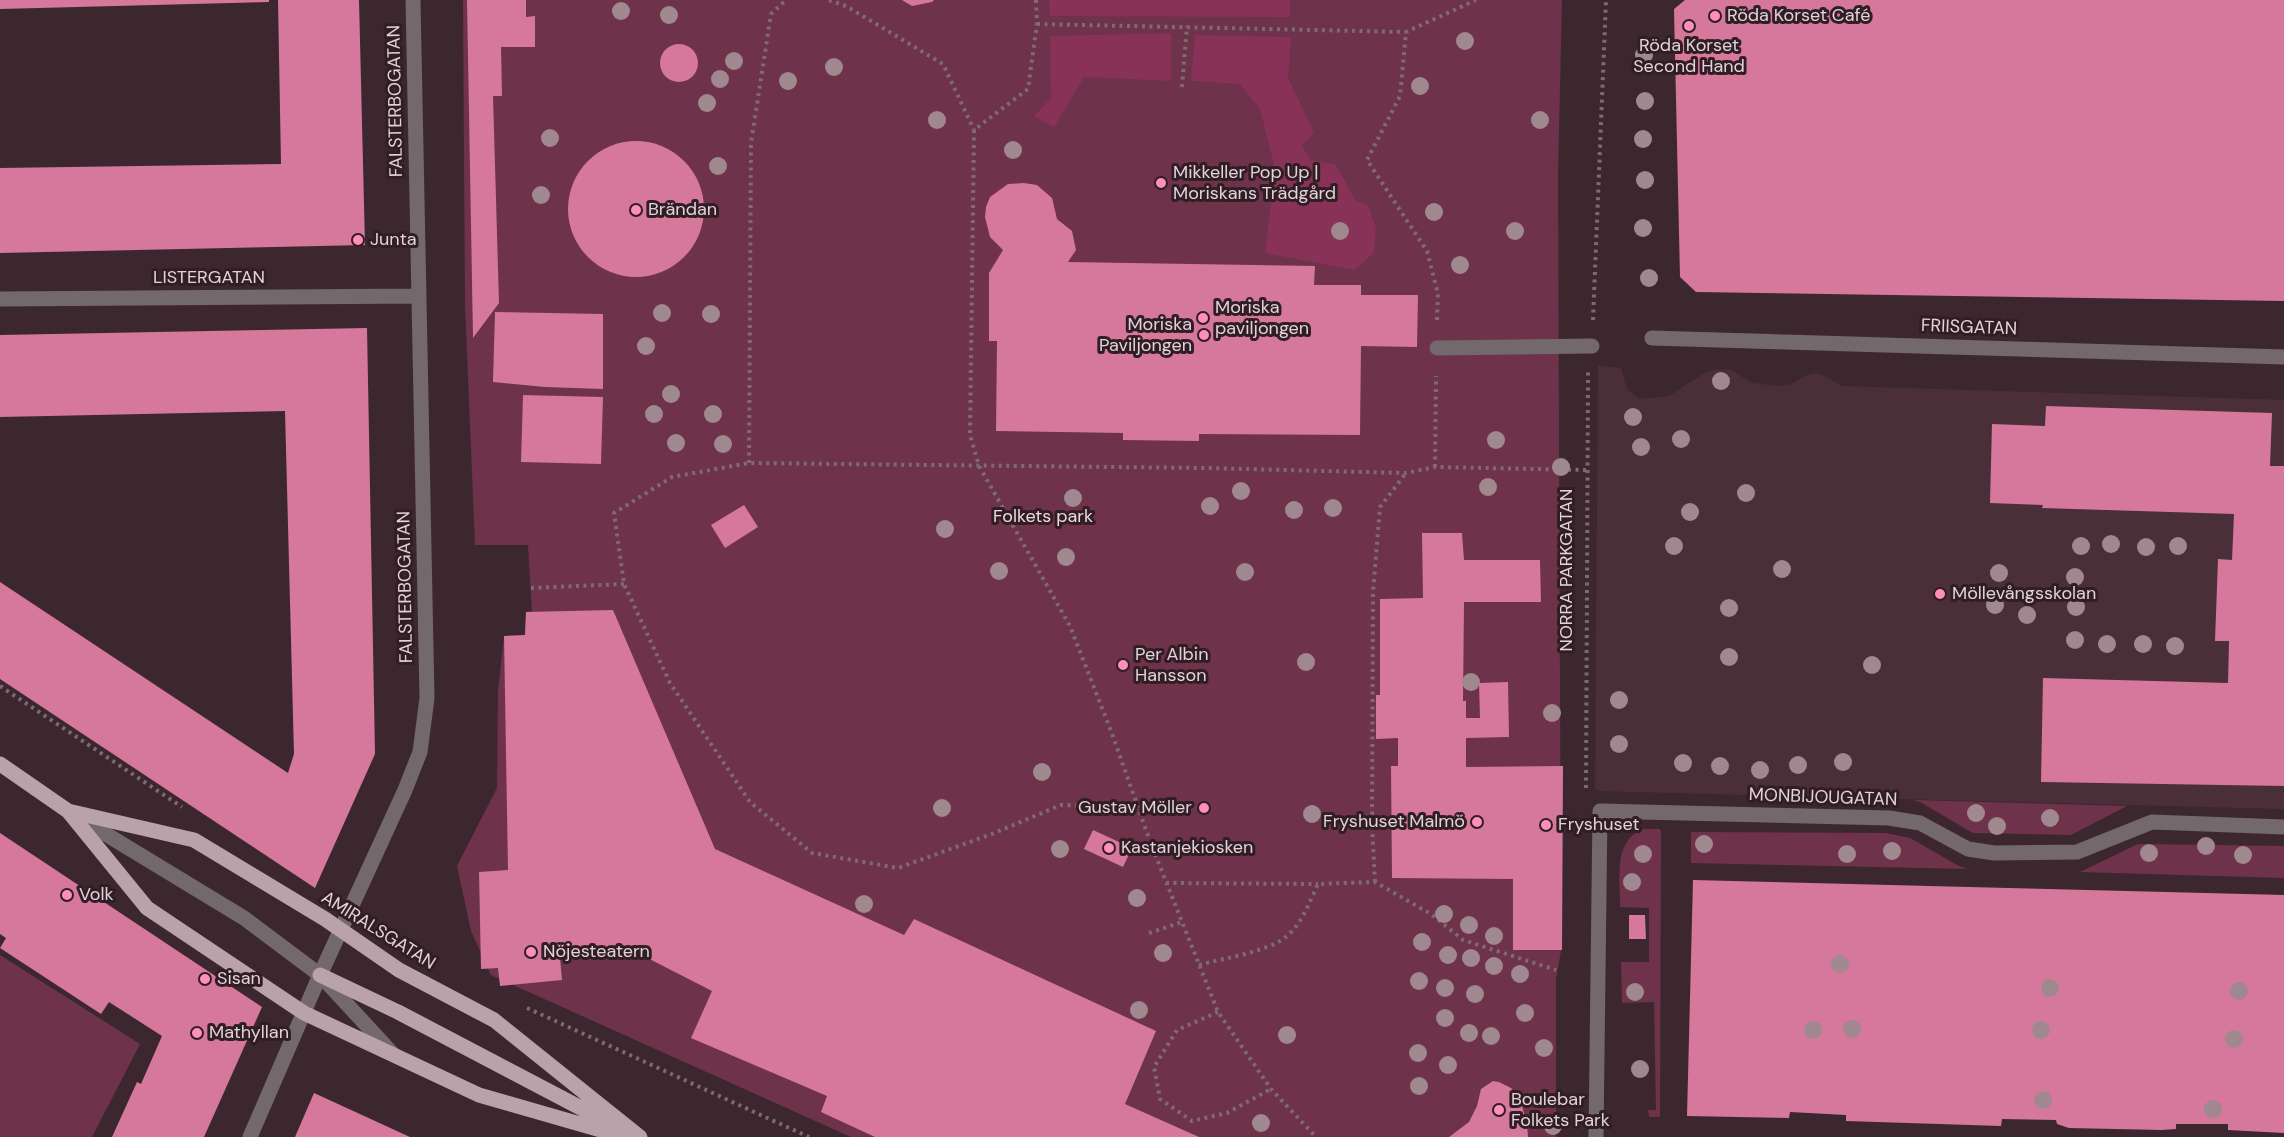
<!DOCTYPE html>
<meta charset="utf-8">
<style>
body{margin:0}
canvas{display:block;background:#3c272e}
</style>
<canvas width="2284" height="1137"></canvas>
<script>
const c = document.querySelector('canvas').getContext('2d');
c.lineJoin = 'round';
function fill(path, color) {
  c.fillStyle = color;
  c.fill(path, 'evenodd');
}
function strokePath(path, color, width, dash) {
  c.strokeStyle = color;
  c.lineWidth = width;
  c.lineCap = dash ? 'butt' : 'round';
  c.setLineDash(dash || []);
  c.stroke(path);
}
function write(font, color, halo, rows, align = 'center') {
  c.font = font + ' "DM Sans",sans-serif';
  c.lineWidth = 6;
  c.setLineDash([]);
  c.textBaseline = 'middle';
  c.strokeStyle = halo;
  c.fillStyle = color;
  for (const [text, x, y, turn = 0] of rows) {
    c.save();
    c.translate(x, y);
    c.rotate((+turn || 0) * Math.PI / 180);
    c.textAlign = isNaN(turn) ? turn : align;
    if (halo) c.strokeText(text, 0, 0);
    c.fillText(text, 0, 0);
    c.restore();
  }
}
fill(new Path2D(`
 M1598,366L1621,368L1627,390L1640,399L1669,396L1703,374L1713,370L1730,369L1752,383L1778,386L1790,385L1807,375L1816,373L1827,377L1841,386L2284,400V809L1598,791L1595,788Z`), '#4a2f39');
fill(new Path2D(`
 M463,0H1562L1558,174L1561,951L1556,979V1137H851L491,975L471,931L457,866L497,788L498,691L504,636L525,635L526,612L532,611L528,545H475L465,305Z
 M1913,800L2127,806L2071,835L1979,833H1973L1920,802Z
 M1643,829H1659L1661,831L1660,1117H1649L1648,1110H1656L1654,1002L1622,1003L1621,962H1649V908L1620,907C1621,880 1612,841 1643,829Z
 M1691,832L1885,833L1910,838L1959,866L1968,869L1691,863Z
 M2138,844L2284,846V878L2080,872Z
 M0,955L140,1044L92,1137H0Z`), '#6e324a');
fill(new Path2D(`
 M1049,0H1290V17L1050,16Z
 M1171,33V81L1084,77L1054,127L1034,116L1051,98L1050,36Z
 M1195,35L1291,37L1288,78L1314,132L1302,146L1311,160L1336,165L1355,200L1368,205L1376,228L1374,253L1354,270L1265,253L1275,169L1260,109L1240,84L1191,81Z`), '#883257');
fill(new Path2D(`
 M0,0H269V2L0,9Z
 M278,0H359L365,245L0,253V168L281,164Z
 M467,0H526V17L535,16V47H501L502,96H493L499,303L473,338Z
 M902,0H934L932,2L912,6Z
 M1685,0H2284V301L1696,292L1680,277L1674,9Z
 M660 63a19 19 0 1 1 38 0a19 19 0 1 1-38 0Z
 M568 209a68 68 0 1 1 136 0a68 68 0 1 1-136 0Z
 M1024,183L1037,185L1052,198L1057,219L1072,231L1076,250L1068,262L1315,266L1314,285H1361V295H1418L1417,347L1361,346L1360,435L1199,434V441L1123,440V433L996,431L997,341H989V273L1003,250L990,237L985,217L986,207L990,197L1008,184Z
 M495,312L603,314V389L545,387L493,382Z
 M367,328L375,754L315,888L0,679V582L288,773L294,754L285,411L0,417V335Z
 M523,395L603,397L601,464L521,462Z
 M2046,406L2272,413L2270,466H2284V786L2041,782L2043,678L2228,683L2229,641H2215L2218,559L2232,560L2234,514L2042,508L2043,505L1990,503L1992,424L2045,426Z
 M744,505L758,527L725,548L711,525Z
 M1422,533H1462L1464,560H1540L1541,602H1464L1463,701H1466V718H1480L1479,683L1508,682L1509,737L1466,738V767L1563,766L1562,950H1513V879L1392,878L1391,766H1398V738L1376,739V695H1380V599L1423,598Z
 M613,610L715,849L904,935L914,919L1156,1031L1125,1104L1199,1137H875L821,1112L827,1096L691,1038L712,991L624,946L560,958L562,980L500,986L498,968L481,969L479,872L508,870L504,636L525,635L526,612Z
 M1093,830L1132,848L1123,867L1084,849Z
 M0,833L262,1007L204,1137H112L137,1082L141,1084L162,1036L109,1002L101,1014L0,948L6,938L0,934Z
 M1693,880L2284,895V1133L2228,1130V1124H2176V1129L2162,1130L2069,1128L2057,1124L2056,1120L2002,1119L2001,1126L1846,1121V1115L1790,1112L1789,1118L1687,1116Z
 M1629,915H1645L1646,939H1629Z
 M1493,1081L1499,1082L1511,1088L1520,1099L1527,1124L1528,1137H1449L1469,1122L1477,1106L1481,1089Z
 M314,1093L410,1137H295Z`), '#d6789c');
strokePath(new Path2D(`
 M829,0L846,6L943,64L974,130
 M1036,0L1037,24L1028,89L974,130L970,435L979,466L1070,626L1111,731L1151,844L1218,1012L1271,1089L1316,1137
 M1037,24L1406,32
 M1182,87L1187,26
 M1437,320L1438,294L1427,251L1367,160L1400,96L1406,32L1476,0
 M1593,320L1606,0
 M749,463L751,143L771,14L786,0
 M1435,467L1436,376
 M531,588L624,584
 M0,686L182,807
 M1586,788L1588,372
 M1138,808L1061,805L992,834L898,868L812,853L750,802L670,683L624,584L614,513L672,477L749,463L1205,468L1406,473L1435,467L1586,470
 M1375,882L1372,825L1373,592L1380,507L1406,473
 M1166,883L1318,884
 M1149,933L1182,922
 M1199,965C1224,958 1268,952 1287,936C1302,923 1310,901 1318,884L1375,882L1431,914L1463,940L1556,970
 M527,1008L809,1137
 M1218,1012L1177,1030L1154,1067L1160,1099L1192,1121L1227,1113L1271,1089`), '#7e6b72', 4, [3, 4.5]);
strokePath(new Path2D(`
 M0,299L419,296
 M1652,338L2284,357
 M1437,348L1592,346
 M71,813L244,918L320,975L392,1053
 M250,1137L320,975L405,790L420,752L427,698L413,0
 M1596,1137L1600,811L1889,818L1920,823L1968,849L1994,853L2077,852L2152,822L2284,827`), '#73686c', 15);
strokePath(new Path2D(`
 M0,764L68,811L147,908L304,1013L479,1095L625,1137
 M68,811L194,840L325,919L399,970L494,1020L640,1137
 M320,975L398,1012L617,1127`), '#b9a2a9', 15);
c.fillStyle = '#a0888f';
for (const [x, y] of [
 [621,11],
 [669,15],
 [1465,41],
 [1644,55],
 [734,61],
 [834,67],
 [720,79],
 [788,81],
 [1420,86],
 [1645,101],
 [707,103],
 [937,120],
 [1540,120],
 [550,138],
 [1643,139],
 [1013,150],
 [718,166],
 [1645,180],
 [541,195],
 [1434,212],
 [1643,228],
 [1340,231],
 [1515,231],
 [1460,265],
 [1649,278],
 [662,313],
 [711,314],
 [646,346],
 [1721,381],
 [671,394],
 [654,414],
 [713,414],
 [1633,417],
 [1681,439],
 [1496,440],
 [676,443],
 [723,444],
 [1641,447],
 [1561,467],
 [1488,487],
 [1241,491],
 [1746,493],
 [1073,498],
 [1210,506],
 [1333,508],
 [1294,510],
 [1690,512],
 [945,529],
 [2111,544],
 [1674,546],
 [2081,546],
 [2178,546],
 [2146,547],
 [1066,557],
 [1782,569],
 [999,571],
 [1245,572],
 [1999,573],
 [2075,577],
 [1995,605],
 [2076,607],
 [1729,608],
 [2027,615],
 [2075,640],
 [2107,644],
 [2143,644],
 [2175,646],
 [1729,657],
 [1306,662],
 [1872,665],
 [1471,682],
 [1619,700],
 [1552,713],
 [1619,744],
 [1843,762],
 [1683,763],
 [1798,765],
 [1720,766],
 [1760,770],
 [1042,772],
 [942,808],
 [1976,813],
 [1312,814],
 [2050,818],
 [1997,826],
 [1704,844],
 [2206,846],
 [1060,849],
 [1892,851],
 [2149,853],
 [1643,854],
 [1847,854],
 [2243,855],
 [1632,882],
 [1137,898],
 [864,904],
 [1444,914],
 [1469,925],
 [1494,936],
 [1422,942],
 [1163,953],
 [1448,955],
 [1471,958],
 [1840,964],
 [1494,966],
 [1520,974],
 [1419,981],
 [1445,988],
 [2050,988],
 [2239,991],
 [1635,992],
 [1475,994],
 [1139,1010],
 [1525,1013],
 [1445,1018],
 [1852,1029],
 [1813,1030],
 [2041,1030],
 [1469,1033],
 [1287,1035],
 [1491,1036],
 [2234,1039],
 [1544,1048],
 [1418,1053],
 [1448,1065],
 [1640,1069],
 [1419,1086],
 [2043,1100],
 [2213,1109],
 [1261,1123],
 [1553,1126]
]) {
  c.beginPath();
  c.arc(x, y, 9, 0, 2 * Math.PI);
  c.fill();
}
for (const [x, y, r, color] of [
 [1715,16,6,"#ff8eba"],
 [1689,26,6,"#ff8eba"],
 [1161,183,6,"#ff8eba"],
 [636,210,6,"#ff8eba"],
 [358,240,6,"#ff8eba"],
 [1203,318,6,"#ff8eba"],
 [1204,335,6,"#ff8eba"],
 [1940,594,6,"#ff8eba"],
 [1123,665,6,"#ff8eba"],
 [1204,808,6,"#ff8eba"],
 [1477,822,6,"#ff8eba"],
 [1546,825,6,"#ff8eba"],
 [1109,848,6,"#ff8eba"],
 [67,895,6,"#ff8eba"],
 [531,952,6,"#ff8eba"],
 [205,979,6,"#ff8eba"],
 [197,1033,6,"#ff8eba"],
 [1499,1110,6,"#ff8eba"]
]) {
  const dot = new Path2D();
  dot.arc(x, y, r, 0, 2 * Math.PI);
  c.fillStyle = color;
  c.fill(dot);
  strokePath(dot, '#311d24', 2);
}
write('18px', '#e1d3d8', '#311d24', [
 ["Röda Korset Café",1727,16],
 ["Röda Korset",1689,46,"center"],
 ["Second Hand",1689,67,"center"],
 ["Mikkeller Pop Up |",1173,173],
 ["Moriskans Trädgård",1173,194],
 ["Brändan",648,210],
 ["Junta",370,240],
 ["Moriska",1215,308],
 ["paviljongen",1215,329],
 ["Moriska",1192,325,"right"],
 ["Paviljongen",1192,346,"right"],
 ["Möllevångsskolan",1952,594],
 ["Per Albin",1135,655],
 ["Hansson",1135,676],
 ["Gustav Möller",1192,808,"right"],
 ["Fryshuset Malmö",1465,822,"right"],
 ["Fryshuset",1558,825],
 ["Kastanjekiosken",1121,848],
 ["Volk",79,895],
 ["Nöjesteatern",543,952],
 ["Sisan",217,979],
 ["Mathyllan",209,1033],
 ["Boulebar",1511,1100],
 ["Folkets Park",1511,1121]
], 'left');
write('18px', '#e1d3d8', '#311d24', [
 ["FALSTERBOGATAN",396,101,-91],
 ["LISTERGATAN",209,278],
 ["FRIISGATAN",1969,328,2],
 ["NORRA PARKGATAN",1567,570,-90],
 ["FALSTERBOGATAN",406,587,-91],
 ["MONBIJOUGATAN",1823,798,2],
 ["AMIRALSGATAN",378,931,32]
]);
write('18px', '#f1d7df', '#311d24', [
 ["Folkets park",1043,517]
]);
</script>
